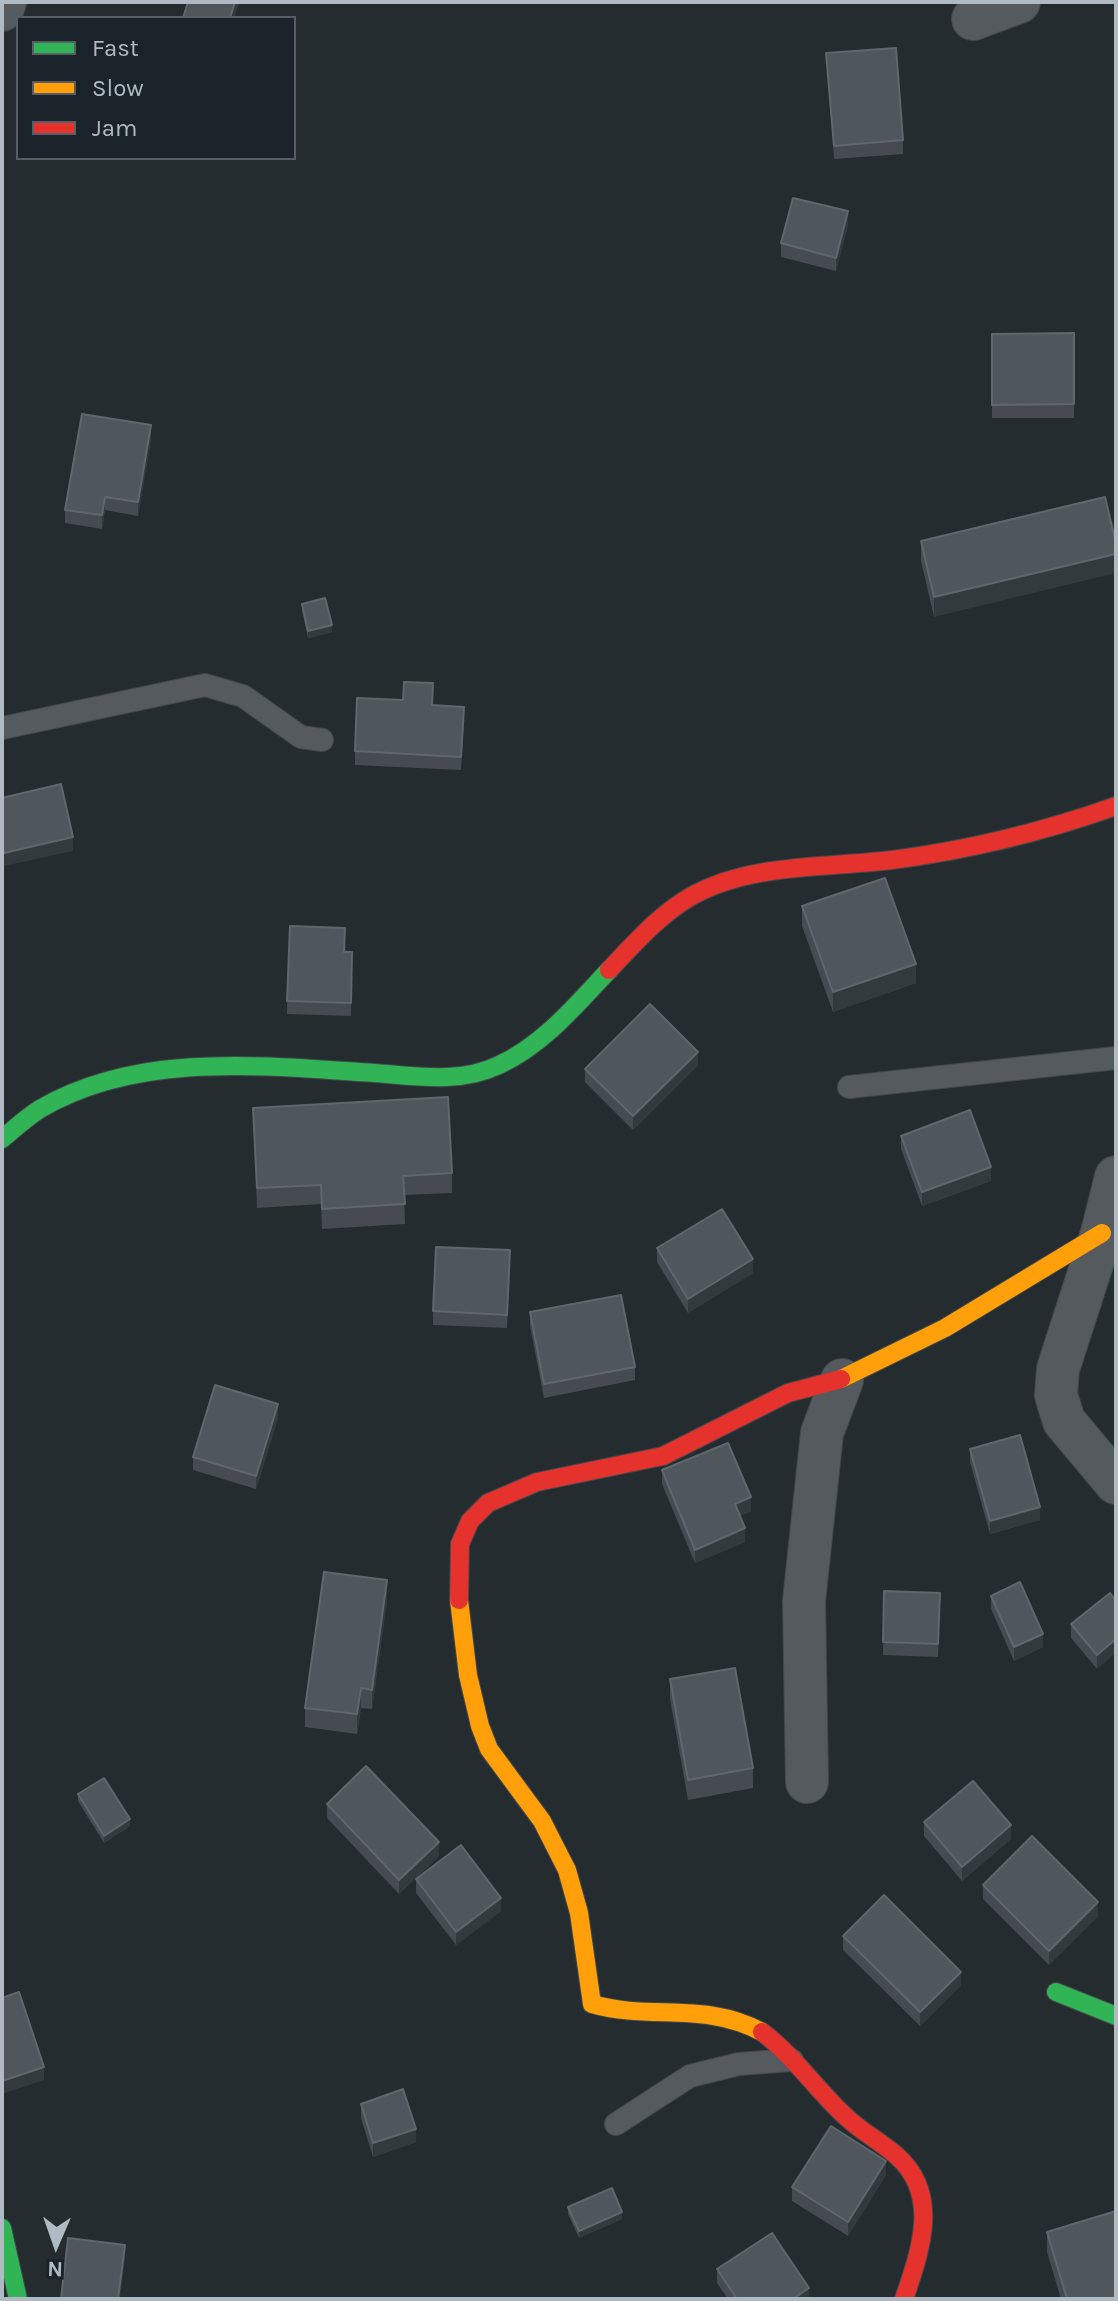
<!DOCTYPE html>
<style>
body{margin:0}
#map{position:relative;width:1118px;height:2301px;overflow:hidden;background:#252c30;font-family:Karla,sans-serif}
canvas{display:block}
.frame{position:absolute;inset:0;border:4px solid #afbac2;pointer-events:none}
.legend{position:absolute;left:16px;top:16px;width:280px;height:144px;box-sizing:border-box;background:#1a232a;border:2px solid #565f67;margin:0;padding:10px 14px;list-style:none;font-size:24px;color:#afbac2}
.legend li{display:flex;align-items:center;gap:16px;height:40px}
.legend b{width:40px;border:2px solid #565f67}
.north{position:absolute;left:16px;top:2205px;width:80px;height:80px;-webkit-text-stroke:6px #1a232a;paint-order:stroke;rotate:182deg;font-size:22px;font-weight:700;line-height:32px;text-align:center;color:#afbac2}
.north::after{content:'';display:block;margin:auto;width:28px;height:36px;background:#afbac2;clip-path:polygon(50% 0,100% 100%,50% 72%,0 100%)}
</style>
<div id="map">
<canvas width="1118" height="2301"></canvas>
<div class="frame"></div>
<ul class="legend">
<li><b style="height:10px;background:#30b455"></b>Fast</li>
<li><b style="height:10px;background:#ff9f0a"></b>Slow</li>
<li><b style="height:10px;background:#e5322d"></b>Jam</li>
</ul>
<div class="north">N</div>
</div>
<script>
const c = document.querySelector('canvas').getContext('2d');
c.lineJoin = 'round';
function strokePath(path, color, width, dash) {
  c.strokeStyle = color;
  c.lineWidth = width;
  c.lineCap = dash ? 'butt' : 'round';
  c.setLineDash(dash || []);
  c.stroke(path);
}
function fill(path, color) {
  c.fillStyle = color;
  c.fill(path, 'evenodd');
}
const lane = new Path2D(`
 M2,728L205,685L243,696L301,737L322,740
 M849,1087L1116,1058
 M616,2124L690,2076L739,2064L792,2060`);
const street = new Path2D(`
 M2,10L5,2
 M973,19L1019,2
 M1116,1177L1102,1233L1058,1369L1056,1395L1064,1421L1116,1483
 M807,1782L804,1601L822,1433L842,1380`);
const fast = new Path2D(`
 M2,1139C14,1129 27,1117 40,1109C138,1051 265,1066 374,1073C415,1076 460,1084 499,1065C543,1045 577,1004 609,970
 M1056,1992L1116,2016
 M2,2228L18,2299`);
const slow = new Path2D(`
 M841,1379L945,1328L1102,1233
 M459,1600L468,1675L480,1726L489,1749L542,1821L567,1870L579,1913L592,2004C651,2021 704,2001 762,2032`);
const jam = new Path2D(`
 M609,970C634,944 659,915 690,897C748,863 827,868 892,860C969,850 1043,832 1116,806
 M459,1600L460,1544L470,1521L488,1503L537,1482L663,1456L788,1393L841,1379
 M762,2032C794,2056 815,2088 844,2115C860,2131 880,2141 897,2156C941,2195 920,2252 904,2299`);
strokePath(lane, '#43484b', 24);
strokePath(street, '#43484b', 44);
strokePath(fast, '#43484b', 20);
strokePath(slow, '#43484b', 20);
strokePath(jam, '#43484b', 20);
strokePath(lane, '#555a5f', 22);
strokePath(street, '#555a5f', 42);
strokePath(fast, '#30b455', 18);
strokePath(slow, '#ff9f0a', 18);
strokePath(jam, '#e5322d', 18);
fill(new Path2D(`
 M826,53L903,140V154L834,159Z
 M848,225L836,271L781,257V243Z
 M1074,333V418H992V334Z
 M151,439L138,516L105,510L102,529L65,523V510Z
 M1114,485H1116V509L1114,499Z
 M921,541L1116,543L934,617L921,561Z
 M302,604L332,632L308,638L302,611Z
 M433,705L464,720L461,770L355,765V751Z
 M802,906L916,983L833,1012L802,926Z
 M345,952H352L351,1016L287,1014V1001Z
 M698,1065L633,1130L585,1082V1069Z
 M253,1108L452,1173V1193L404,1195L405,1224L322,1229L321,1204L257,1208Z
 M901,1136L991,1181L922,1206L901,1149Z
 M657,1248L753,1273L688,1313L657,1262Z
 M510,1264L507,1328L433,1325V1311Z
 M530,1312L635,1367V1380L544,1398L530,1326Z
 M278,1418L256,1489L193,1470V1457Z
 M970,1449L1040,1520L990,1534L970,1462Z
 M662,1470L751,1511L740,1516L745,1542L695,1563L662,1484Z
 M884,1591L940,1593L938,1657L883,1655Z
 M991,1596L1043,1647L1014,1661L991,1609Z
 M387,1600L372,1709L361,1708L357,1734L305,1727V1708Z
 M1116,1601L1097,1669L1071,1638V1624Z
 M670,1679L753,1768V1788L688,1800L670,1699Z
 M78,1794L130,1826L104,1843L78,1801Z
 M327,1804L439,1856L399,1894L327,1818Z
 M924,1822L1011,1839L962,1881L924,1836Z
 M416,1879L501,1911L456,1945L416,1893Z
 M983,1885L1098,1916L1049,1965L983,1899Z
 M843,1936L961,1985L920,2026L843,1950Z
 M361,2104L416,2142L373,2157L361,2118Z
 M886,2175L848,2236L792,2201V2187Z
 M568,2207L622,2219L579,2238L568,2214Z
 M1047,2232L1116,2299H1061L1047,2252Z
 M717,2269L809,2299H728L717,2283Z`), '#454b50');
fill(new Path2D(`
 M235,2H240L234,18H230Z
 M848,211V225L836,271V258Z
 M151,425V439L138,516V502Z
 M105,497V510L102,529V515Z
 M1116,554V573L934,617V597Z
 M332,625V632L308,638V631Z
 M73,837V851L4,866V853Z
 M916,964V983L833,1012V992Z
 M698,1052V1065L633,1130V1116Z
 M991,1167V1181L922,1206V1192Z
 M753,1259V1273L688,1313V1299Z
 M278,1404V1418L256,1489V1476Z
 M751,1497V1511L735,1518V1504Z
 M1040,1507V1520L990,1534V1521Z
 M745,1528V1542L695,1563V1550Z
 M387,1580V1600L372,1709V1690Z
 M1043,1634V1647L1014,1661V1647Z
 M1116,1639V1653L1097,1669V1655Z
 M361,1688V1708L357,1734V1714Z
 M130,1819V1826L104,1843V1836Z
 M1011,1825V1839L962,1881V1867Z
 M439,1842V1856L399,1894V1880Z
 M501,1898V1911L456,1945V1932Z
 M1098,1902V1916L1049,1965V1951Z
 M961,1972V1985L920,2026V2012Z
 M44,2067V2080L2,2094V2081Z
 M416,2129V2142L373,2157V2143Z
 M886,2161V2175L848,2236V2222Z
 M622,2212V2219L579,2238V2231Z
 M125,2245V2259L120,2299H118Z
 M809,2288V2299H793Z`), '#333a3e');
const building = new Path2D(`
 M188,2H235L230,18H183Z
 M896,48L903,140L834,146L826,53Z
 M793,198L848,211L836,258L781,243Z
 M1074,333V404L992,405V334Z
 M82,414L151,425L138,502L105,497L102,515L65,510Z
 M1105,497L1116,543V554L934,597L921,541Z
 M325,598L332,625L308,631L302,604Z
 M404,682L433,683L432,705L464,707L461,757L355,751L357,698L403,700Z
 M61,784L73,837L4,853L2,846V798Z
 M885,878L916,964L833,992L802,906Z
 M290,926L345,928L344,952H352L351,1003L287,1001Z
 M650,1004L698,1052L633,1116L585,1069Z
 M448,1097L452,1173L403,1176L405,1204L322,1209L321,1185L257,1188L253,1108Z
 M970,1110L991,1167L922,1192L901,1136Z
 M722,1209L753,1259L688,1299L657,1248Z
 M436,1247L510,1250L507,1315L433,1311Z
 M621,1295L635,1367L544,1384L530,1312Z
 M215,1385L278,1404L256,1476L193,1457Z
 M1020,1435L1040,1507L990,1521L970,1449Z
 M728,1443L751,1497L735,1504L745,1528L695,1550L662,1470Z
 M324,1572L387,1580L372,1690L361,1688L357,1714L305,1708Z
 M1020,1582L1043,1634L1014,1647L991,1596Z
 M884,1591L940,1593L938,1644L883,1642Z
 M1110,1593L1116,1601V1639L1097,1655L1071,1624Z
 M735,1668L753,1768L688,1780L670,1679Z
 M366,1766L439,1842L399,1880L327,1804Z
 M104,1778L130,1819L104,1836L78,1794Z
 M973,1781L1011,1825L962,1867L924,1822Z
 M1032,1836L1098,1902L1049,1951L983,1885Z
 M461,1845L501,1898L456,1932L416,1879Z
 M884,1895L961,1972L920,2012L843,1936Z
 M19,1992L44,2067L2,2081V1998Z
 M403,2089L416,2129L373,2143L361,2104Z
 M831,2126L886,2161L848,2222L792,2187Z
 M612,2188L622,2212L579,2231L568,2207Z
 M1116,2211V2299H1067L1047,2232Z
 M772,2233L809,2288L793,2299H737L717,2269Z
 M68,2238L125,2245L118,2299H61Z`);
fill(building, '#50575c');
strokePath(building, '#5f676c', 2);
</script>
